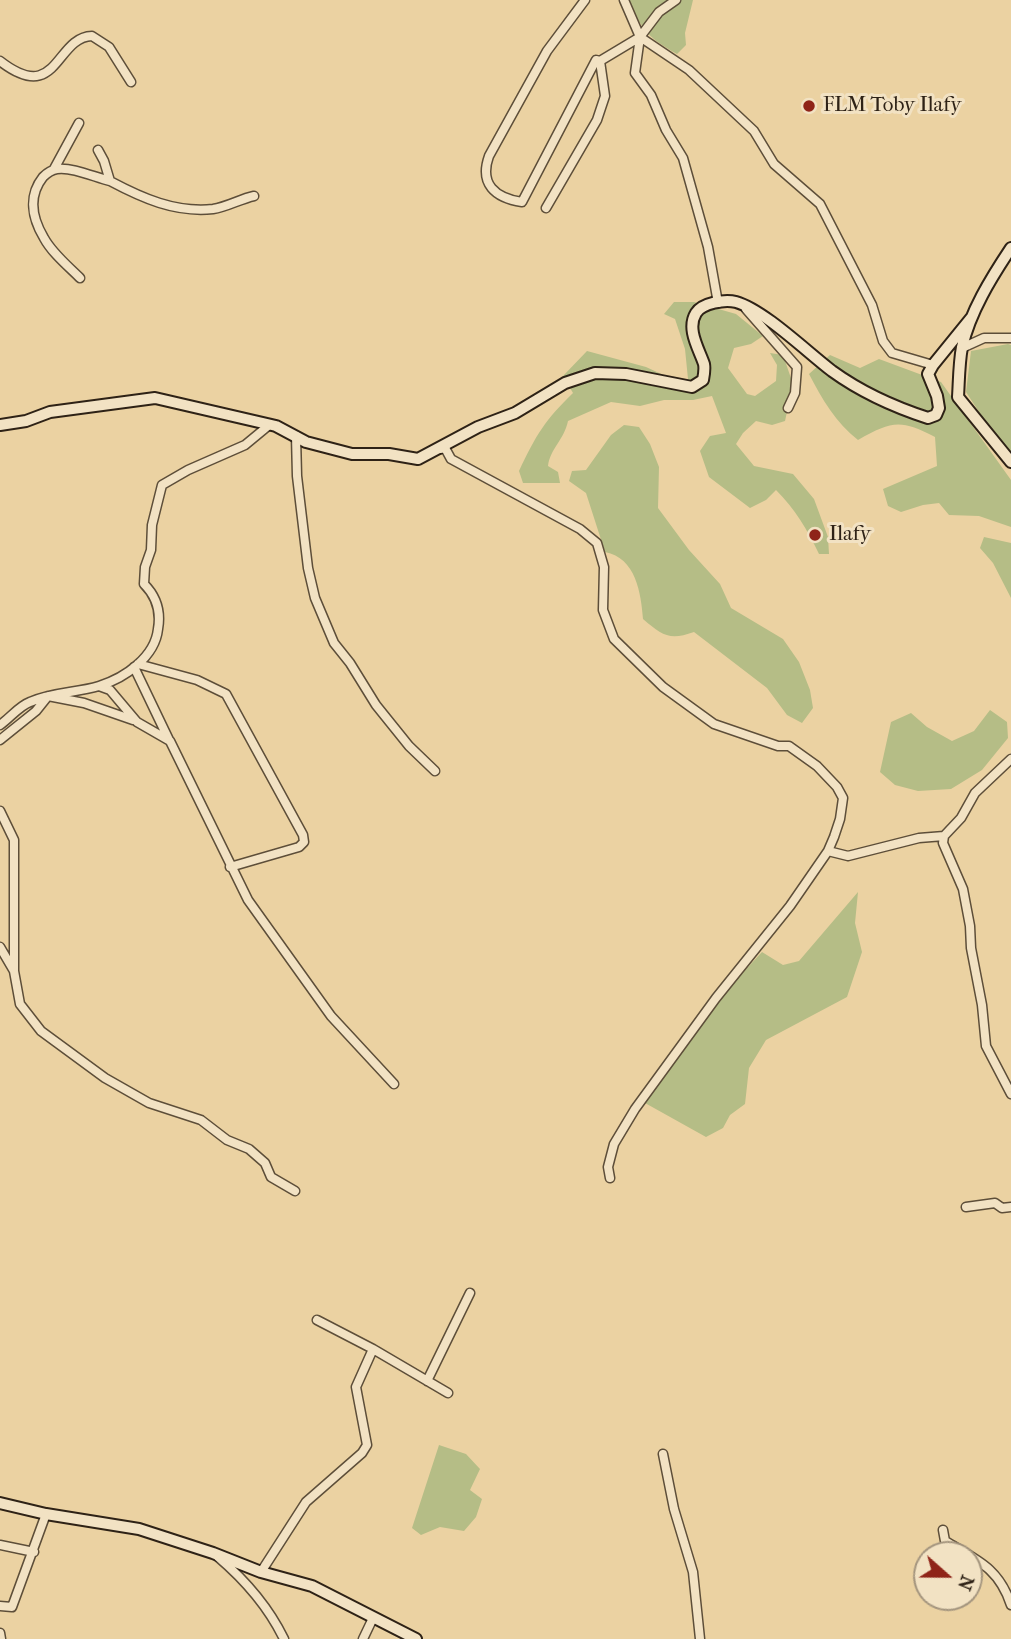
<!DOCTYPE html>
<style>
body{margin:0}
#map{position:relative;width:1011px;height:1639px;overflow:hidden;background:#ebd2a2;font-family:"IM FELL French Canon",serif}
canvas{display:block}
.north{position:absolute;left:913px;top:1541px;width:70px;height:70px;box-sizing:border-box;background:#f2e2c3;border:2px solid #a4957e;border-radius:50%;rotate:111deg;font-size:19px;font-weight:700;line-height:28px;text-align:center;color:#2e2216}
.north::after{content:'';display:block;margin:auto;width:24px;height:32px;background:#8f2418;clip-path:polygon(50% 0,100% 100%,50% 72%,0 100%)}
</style>
<div id="map">
<canvas width="1011" height="1639"></canvas>
<div class="north">N</div>
</div>
<script>
const c = document.querySelector('canvas').getContext('2d');
c.lineJoin = 'round';
function fill(path, color) {
  c.fillStyle = color;
  c.fill(path, 'evenodd');
}
function strokePath(path, color, width, dash) {
  c.strokeStyle = color;
  c.lineWidth = width;
  c.lineCap = dash ? 'butt' : 'round';
  c.setLineDash(dash || []);
  c.stroke(path);
}
function write(font, color, halo, rows, align = 'center') {
  c.font = font + ' "IM FELL French Canon",serif';
  c.lineWidth = 6;
  c.setLineDash([]);
  c.textBaseline = 'middle';
  c.strokeStyle = halo;
  c.fillStyle = color;
  for (const [text, x, y, turn = 0] of rows) {
    c.save();
    c.translate(x, y);
    c.rotate((+turn || 0) * Math.PI / 180);
    c.textAlign = isNaN(turn) ? turn : align;
    if (halo) c.strokeText(text, 0, 0);
    c.fillText(text, 0, 0);
    c.restore();
  }
}
fill(new Path2D(`
 M628,0H693L685,33L686,45L677,54C647,37 643,31 628,0Z
 M674,302H694L736,314L763,336L751,344L734,348L728,368L747,394L755,396L776,381L777,365L770,353L783,355L793,384L785,421L772,425L756,421L743,433L736,444L754,466L793,474L814,499L828,537L829,554H819C807,529 795,509 776,490L766,500L750,508L709,477L700,451L710,436L726,433L712,396L693,400H664L640,406L611,402L568,421C564,440 550,449 548,466L558,472L560,483H523L519,471C536,435 545,420 573,393L563,376L587,351L646,367L670,378L688,379L685,349L675,319L664,314Z
 M1008,344L1011,345V461L966,392L971,351Z
 M830,355L860,368L879,359L941,382L1011,480V527L979,516L949,515L939,503L923,505L901,512L888,506L883,489L937,466L935,437C900,419 892,421 858,440C836,423 822,399 809,374Z
 M624,425L639,427L650,444L659,467L658,508L689,550L720,584L731,608L783,639L799,662L810,690L813,708L802,723L787,715L767,688L694,632C669,641 662,635 643,619C641,593 636,558 605,552L586,493L569,481L572,471L586,470L611,435Z
 M984,537L1011,543V598L993,563L980,548Z
 M990,710L1007,722L1008,738L982,770L951,789L918,791L895,785L880,772L891,722L911,713L927,727L952,741L974,731Z
 M858,892L855,923L862,952L847,997L766,1040L749,1068L745,1104L730,1115L723,1128L706,1137L645,1103L652,1088L721,996L762,952L783,965L799,961Z
 M439,1445L466,1454L480,1469L470,1490L482,1499L476,1517L464,1531L440,1527L421,1535L412,1528Z`), '#b5bd86');
const street = new Path2D(`
 M624,0L640,37L635,73L651,95L666,130L683,158L708,247L718,303
 M640,37L689,70L754,131L774,164L820,204L872,305L883,341L892,353L933,365
 M0,61C58,106 55,37 92,36L109,47L131,82
 M600,61L640,37L659,12L676,0
 M98,150L104,161L110,181C142,198 175,213 213,209C227,207 240,199 254,196
 M54,169L79,123
 M546,208L597,120L605,96L600,61L596,60L522,202C495,198 479,184 489,156L547,51L585,0
 M80,278C68,266 52,253 44,238C32,218 28,196 43,177C47,173 51,170 57,169C73,167 94,177 110,181
 M746,309L797,367L795,393L788,408
 M962,348L984,338H1011
 M296,436L297,476L308,568L315,598L334,643L350,663L376,705L409,746L435,771
 M440,449L445,448L451,459L580,529L597,543L604,567L603,610L614,639L663,687L714,724L778,746H789L817,766L837,787L843,798L840,819L834,837L828,851L790,906L716,998L635,1109L614,1144L608,1167L610,1178
 M138,664L197,680L226,694L303,835L304,842L299,847L230,867
 M134,667L169,740
 M99,686L110,690L137,722L170,741L248,900L331,1016L394,1084
 M0,725C10,718 19,706 30,702C52,692 76,693 99,686C125,678 155,657 158,629C161,612 156,596 144,584L145,567L151,550L152,525L162,485L188,470L245,445L268,426
 M0,740L36,711L48,696L84,703L133,720
 M1011,759L975,793L961,818L944,836L943,843L963,889L970,926L971,948L982,1005L986,1046L1011,1094
 M0,811L14,840V971
 M828,851L848,856L919,838L944,836
 M0,947L14,971L20,1004L41,1031L105,1078L149,1103L201,1120L227,1140L249,1149L265,1163L271,1177L295,1191
 M966,1207L995,1203L1002,1208L1011,1207
 M373,1349L448,1393
 M427,1381L470,1293
 M663,1454L674,1509L693,1572L700,1639
 M943,1530L945,1541C977,1560 999,1568 1011,1605
 M0,1545L34,1552
 M218,1557C245,1580 268,1606 284,1639
 M261,1572L306,1502L362,1453L367,1445L356,1387L373,1349L317,1320
 M0,1606L12,1607L46,1514
 M0,1633L1,1639
 M363,1639L373,1618`);
const secondary = new Path2D(`
 M1011,248C991,278 970,312 962,347C959,363 959,381 958,397L1011,462
 M0,425L26,421L50,412L155,398L276,426L306,442L352,454H389L418,459L478,427L515,413L565,383L595,373L626,374L692,387L703,380C704,375 705,369 704,364C699,349 686,329 696,313C702,303 725,299 736,302C764,310 807,352 832,371C861,392 894,407 928,418L936,415L939,408L937,396L928,374L933,365L972,317
 M0,1503L46,1514L139,1529L213,1553L261,1572L312,1586L416,1639`);
strokePath(street, '#5d4e39', 11);
strokePath(secondary, '#2e2216', 14);
strokePath(street, '#f2e2c3', 8);
strokePath(secondary, '#f2e2c3', 10);
for (const [x, y, r, color] of [
 [809,106,7,"#8f2418"],
 [815,535,7,"#8f2418"]
]) {
  const dot = new Path2D();
  dot.arc(x, y, r, 0, 2 * Math.PI);
  c.fillStyle = color;
  c.fill(dot);
  strokePath(dot, '#f2e2c3', 2.5);
}
write('21px', '#2e2216', '#f2e2c3', [
 ["FLM Toby Ilafy",823,106],
 ["Ilafy",829,535]
], 'left');
</script>
